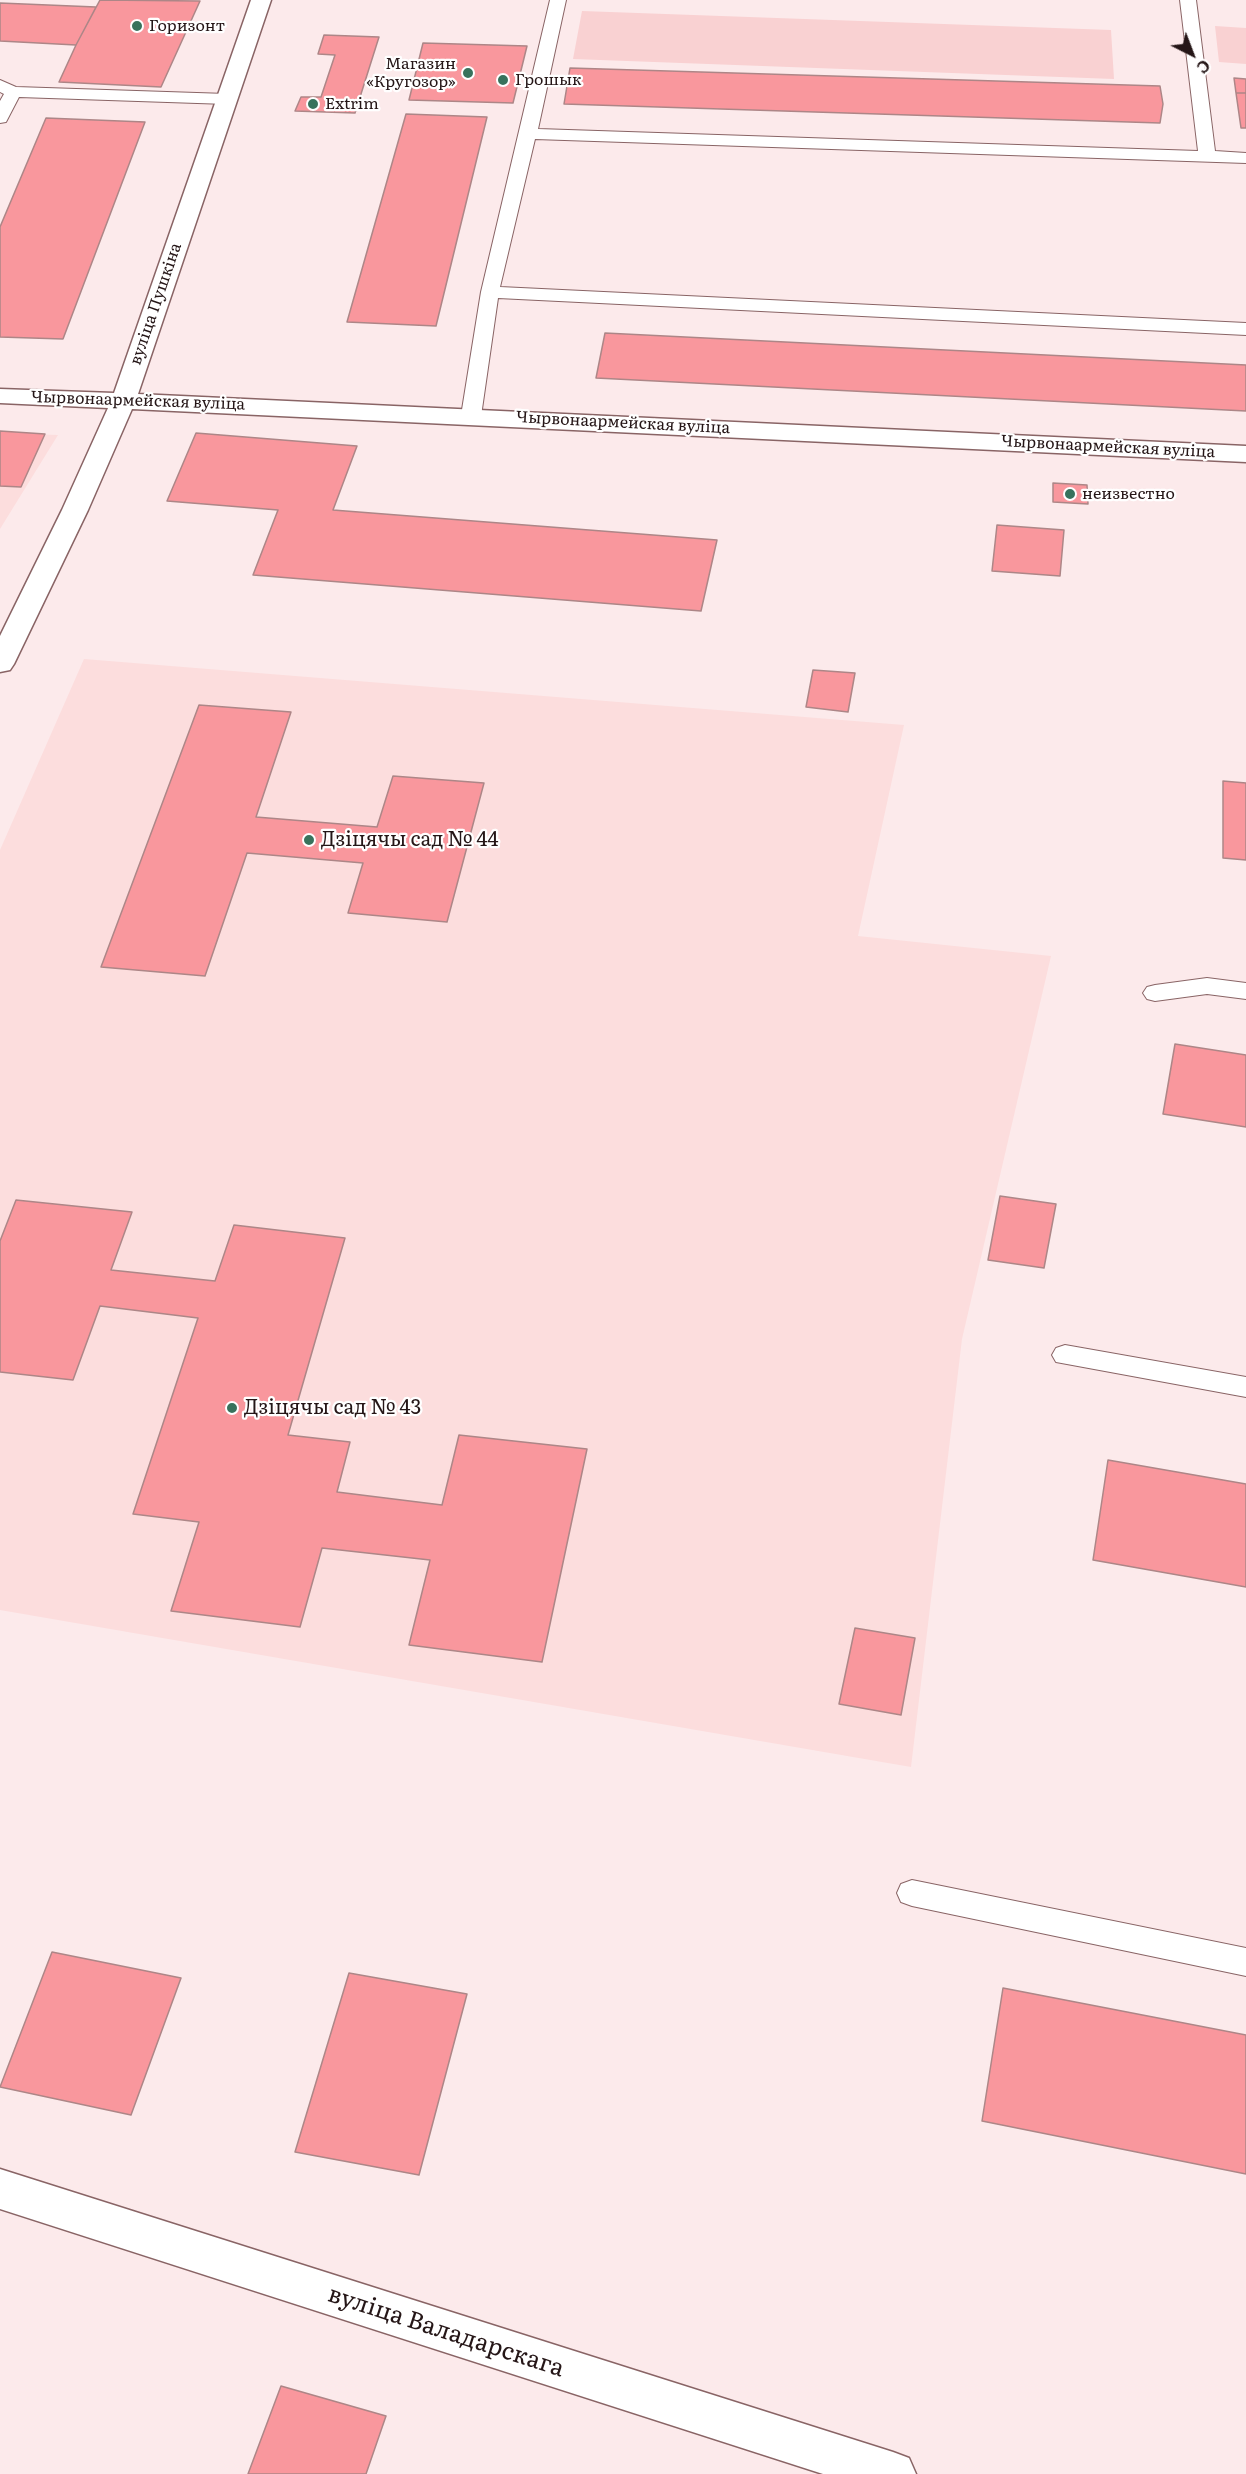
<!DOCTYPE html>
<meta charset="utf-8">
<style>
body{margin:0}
#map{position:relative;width:1246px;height:2474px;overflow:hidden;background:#fceaeb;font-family:Literata,serif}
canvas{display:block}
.north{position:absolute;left:1162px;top:24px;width:60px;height:60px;-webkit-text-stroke:4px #fff;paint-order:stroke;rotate:138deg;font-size:16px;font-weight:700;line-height:24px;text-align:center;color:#251617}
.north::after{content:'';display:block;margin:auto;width:21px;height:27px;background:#251617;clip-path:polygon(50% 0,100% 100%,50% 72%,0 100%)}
</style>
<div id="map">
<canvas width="1246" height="2474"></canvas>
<div class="north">С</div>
</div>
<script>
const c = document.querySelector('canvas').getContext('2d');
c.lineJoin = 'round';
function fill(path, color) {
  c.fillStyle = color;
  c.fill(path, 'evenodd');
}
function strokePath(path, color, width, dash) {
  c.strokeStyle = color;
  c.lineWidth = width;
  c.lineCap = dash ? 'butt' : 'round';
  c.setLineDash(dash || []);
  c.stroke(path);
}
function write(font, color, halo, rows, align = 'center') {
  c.font = font + ' Literata,serif';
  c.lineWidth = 4.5;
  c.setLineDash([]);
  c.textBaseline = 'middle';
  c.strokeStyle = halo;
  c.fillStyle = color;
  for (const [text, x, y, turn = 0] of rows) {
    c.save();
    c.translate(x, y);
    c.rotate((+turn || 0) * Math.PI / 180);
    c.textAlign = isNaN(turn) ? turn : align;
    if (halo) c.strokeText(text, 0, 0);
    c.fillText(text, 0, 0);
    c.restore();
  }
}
fill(new Path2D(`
 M0,433L58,435L0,529Z
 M84,659L904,725L858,936L1051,956L962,1339L911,1767L0,1610V850Z`), '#fcdddd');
fill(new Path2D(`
 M582,11L1111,30L1114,79L573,59Z
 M1215,26L1246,28V64L1219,62Z`), '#f9d1d2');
const building = new Path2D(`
 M100,0L200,1L161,87L59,82L76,45Z
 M0,3L96,7L76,45L0,41Z
 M324,35L379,37L355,113L295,111L301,97H321L335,55L318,54Z
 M423,43L527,46L513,103L409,100Z
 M570,68L1160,86L1163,104L1160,123L564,104Z
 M1234,78L1246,79V93H1236Z
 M1236,93H1246V128H1241Z
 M406,114L487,117L436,326L347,322Z
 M46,118L145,122L63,339L0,337V227Z
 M605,333L1246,365V411L596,378Z
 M0,431L45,434L21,487L0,486Z
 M196,433L357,446L333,510L717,540L701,611L253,575L278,510L167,501Z
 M1053,483L1087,485L1088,504L1053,502Z
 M997,525L1064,530L1060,576L992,571Z
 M813,670L855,673L848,712L806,707Z
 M199,705L291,712L256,817L377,827L393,776L484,783L447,922L348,913L363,863L247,853L205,976L101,967Z
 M1223,781L1246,783V860L1223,858Z
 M1175,1044L1246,1055V1127L1163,1114Z
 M1000,1196L1056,1204L1044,1268L988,1260Z
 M16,1200L132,1212L111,1270L215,1281L234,1225L345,1238L288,1435L350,1442L337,1492L442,1505L459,1435L587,1449L542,1662L409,1645L430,1560L322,1548L300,1627L171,1611L199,1522L133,1514L198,1318L100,1306L73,1380L0,1372V1241Z
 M1108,1460L1246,1484V1587L1093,1560Z
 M855,1628L915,1638L901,1715L839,1704Z
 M52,1952L181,1978L131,2115L0,2087Z
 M349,1973L467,1994L419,2175L295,2152Z
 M1003,1988L1246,2035V2174L982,2121Z
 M281,2386L386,2416L366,2474H248Z`);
fill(building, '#f9979d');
strokePath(building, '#ad8687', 1.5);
const lane = new Path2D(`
 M550,0H566L538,129L1198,151L1180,0H1196L1215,151L1246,153V163L535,139L500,287L1246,323V335L498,298L481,416L478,420H464L461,416L481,292Z
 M0,80L16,87L227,94L235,99L227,104L19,97L6,122L0,123V101L4,94L0,92Z
 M1207,978L1246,983V999L1207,994L1155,1001L1147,999L1143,993L1147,987L1155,985Z
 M1065,1345L1246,1377V1397L1056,1362L1052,1355L1056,1348Z
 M912,1880L1246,1948V1976L912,1906L901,1902L897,1893L901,1884Z`);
const street = new Path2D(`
 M251,0H271L138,394L1246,446V462L132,409L88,510L14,664L10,670L0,672V636L62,510L108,408L0,403V389L114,393Z`);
const secondary = new Path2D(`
 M0,2169L893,2452L909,2458L916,2474H823L0,2209Z`);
strokePath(lane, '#896465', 2);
strokePath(street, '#896465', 3);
strokePath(secondary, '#896465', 3);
fill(lane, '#fff');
fill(street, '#fff');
fill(secondary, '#fff');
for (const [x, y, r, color] of [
 [137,26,6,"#38725c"],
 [468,73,6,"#38725c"],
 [503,80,6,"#38725c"],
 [313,104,6,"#38725c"],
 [1070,494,6,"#38725c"],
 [309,840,6,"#38725c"],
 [232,1408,6,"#38725c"]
]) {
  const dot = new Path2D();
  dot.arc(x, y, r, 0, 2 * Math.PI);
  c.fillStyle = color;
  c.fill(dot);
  strokePath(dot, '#fff', 2);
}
write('16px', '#251617', '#fff', [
 ["Горизонт",149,26],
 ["Магазин",456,64,"right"],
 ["«Кругозор»",456,82,"right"],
 ["Грошык",515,80],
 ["Extrim",325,104],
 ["неизвестно",1082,494]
], 'left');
write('16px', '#251617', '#fff', [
 ["вуліца Пушкіна",156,304,-71],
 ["Чырвонаармейская вуліца",138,401,2],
 ["Чырвонаармейская вуліца",623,423,3],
 ["Чырвонаармейская вуліца",1108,447,3]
]);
write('20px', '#251617', '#fff', [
 ["Дзіцячы сад № 44",321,840],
 ["Дзіцячы сад № 43",244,1408]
], 'left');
write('24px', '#251617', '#fff', [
 ["вуліца Валадарскага",446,2332,18]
]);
</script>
